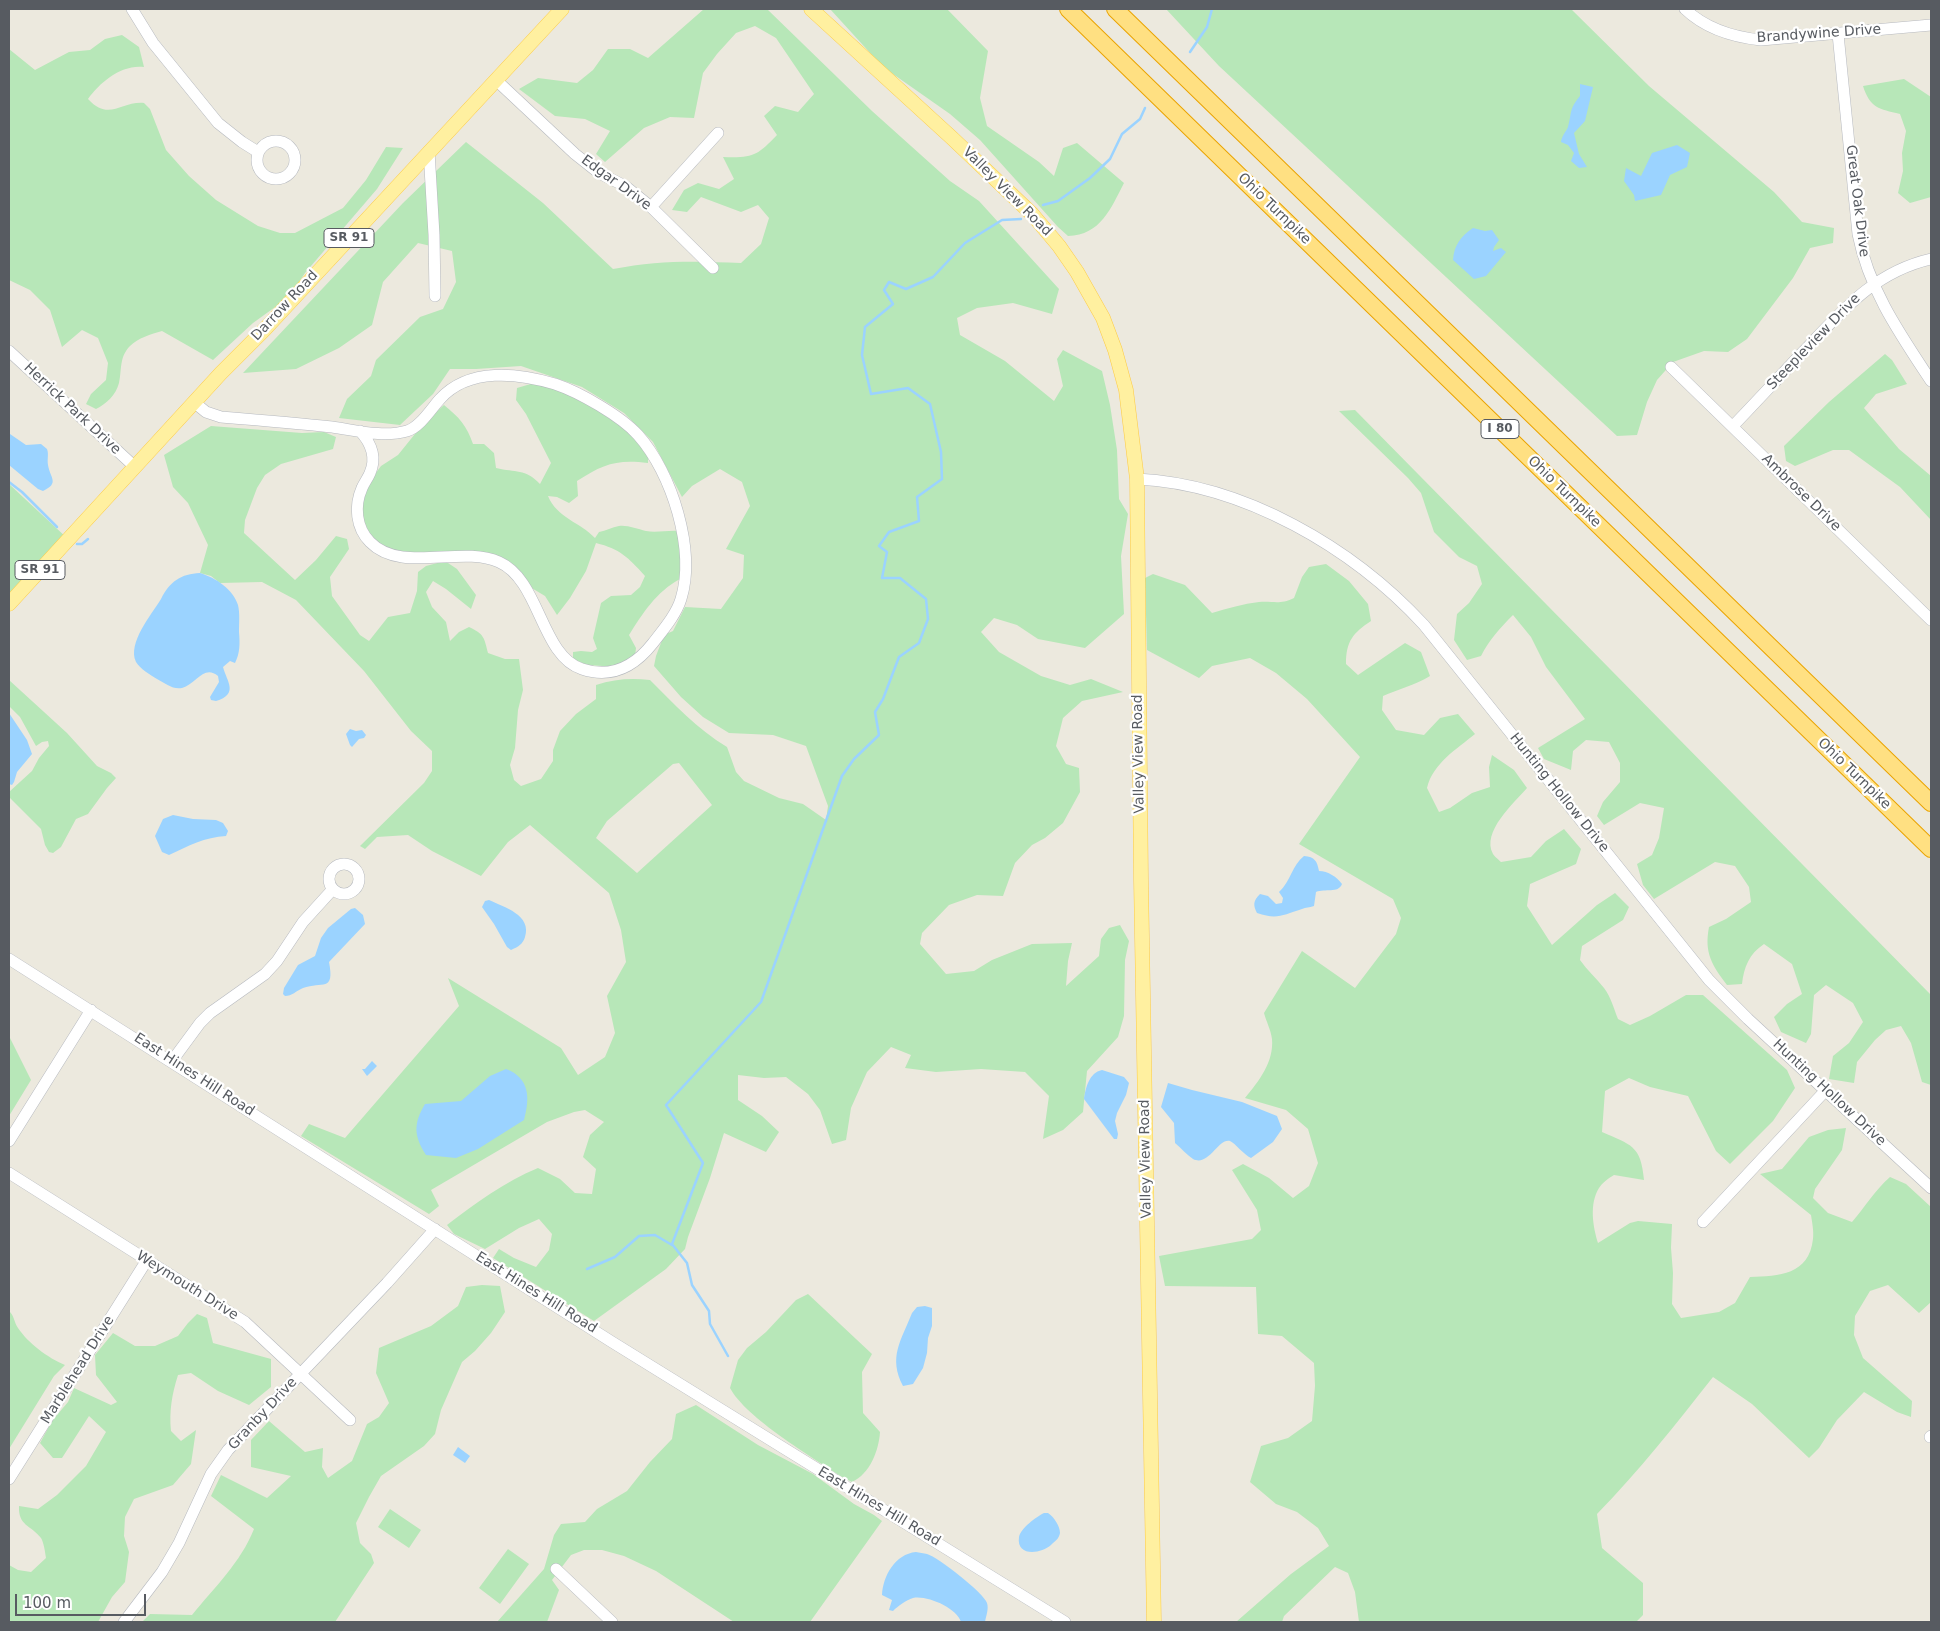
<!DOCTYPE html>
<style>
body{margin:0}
#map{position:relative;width:1940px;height:1631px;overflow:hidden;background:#ece9de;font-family:"DejaVu Sans",sans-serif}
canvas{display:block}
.frame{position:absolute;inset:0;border:10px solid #575b61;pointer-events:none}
.scale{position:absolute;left:15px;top:1594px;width:131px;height:22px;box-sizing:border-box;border:2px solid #575b61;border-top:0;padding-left:6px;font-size:15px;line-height:18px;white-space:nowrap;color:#575b61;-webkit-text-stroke:4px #fff;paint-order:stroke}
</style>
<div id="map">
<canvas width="1940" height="1631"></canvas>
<div class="frame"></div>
<div class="scale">100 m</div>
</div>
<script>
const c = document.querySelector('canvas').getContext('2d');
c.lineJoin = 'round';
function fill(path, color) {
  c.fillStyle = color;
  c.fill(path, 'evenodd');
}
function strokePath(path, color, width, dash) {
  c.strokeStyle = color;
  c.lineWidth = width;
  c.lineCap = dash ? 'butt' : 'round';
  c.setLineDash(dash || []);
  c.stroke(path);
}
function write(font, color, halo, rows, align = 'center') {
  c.font = font + ' "DejaVu Sans",sans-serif';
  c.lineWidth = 4.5;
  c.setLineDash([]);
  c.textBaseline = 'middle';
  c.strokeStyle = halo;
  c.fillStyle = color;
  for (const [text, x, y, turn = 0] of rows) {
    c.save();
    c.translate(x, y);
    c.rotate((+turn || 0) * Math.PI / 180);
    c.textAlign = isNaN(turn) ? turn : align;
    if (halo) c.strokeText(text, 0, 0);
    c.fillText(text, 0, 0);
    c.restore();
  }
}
fill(new Path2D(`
 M704,9H767L872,111L950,181L979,201L1059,289L1052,314L1013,303L977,308L957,318L960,335L1005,361L1054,401L1063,386L1057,359L1063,350L1102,371L1110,405L1117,450L1119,499L1128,514L1121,556L1124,614L1085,648L1038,639L1017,625L994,618L981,632L999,652L1041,676L1070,685L1091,679L1123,692L1082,701L1063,718L1056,746L1066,764L1079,768L1080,792L1063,823L1045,838L1032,845L1015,863L1003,896L977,895L949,905L922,933L920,944L946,974L974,971L992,960L1032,944L1072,943L1068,961L1066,986L1099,956L1101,939L1109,928L1120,925L1129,941L1125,960L1124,1016L1118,1037L1087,1071L1083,1112L1063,1130L1043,1139L1049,1096L1025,1072L981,1069L936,1072L905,1068L911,1055L891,1047L867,1072L851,1108L846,1140L832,1144L820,1110L808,1094L786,1077L764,1078L738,1075V1100L762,1116L779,1132L766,1152L724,1133L710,1178L688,1237L685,1249L666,1269L594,1321L493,1258L499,1249L514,1258L536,1267L549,1250L552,1234L539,1219L519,1228L485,1249L454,1234L447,1225C476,1203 504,1182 538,1168L560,1179L575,1193L592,1194L596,1169L583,1157L590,1135L604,1122L585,1110L574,1112L547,1122L431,1190L439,1206L429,1214L301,1136L309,1124L345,1138L459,1006L448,978L561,1048L578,1075L605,1057L615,1033L607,996L626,962L621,930L609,893L530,825L508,842L481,876L432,851L408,835L377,837L365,849L360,846L424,783L432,771V751L411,731L364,671L296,600L262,582L220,583L211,576L200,573L208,545L188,503L173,487L164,455L211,426L302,433L324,432L336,437L333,449L281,464L265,475L257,488L245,520L244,533L295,580L316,560L336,536L347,539L349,549L330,577L332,596L360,635L369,641L388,617L410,613L417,591L418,572L426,566L445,561L457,569L476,595L471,609L446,589L433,581L426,592L432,607L446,622L450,641L459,632L469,627C484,634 484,637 488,653L505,659H519L523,690L518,710L515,748L510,765L514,780L521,786L541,779L553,761V750L560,731L576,714L596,699V685C614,679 631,678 650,680C674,704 697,729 727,747L736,772L744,781L779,798L803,804L826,820L828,806L806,746L773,735L729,733L703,717L681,697L654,666L656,656L664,635L673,631L685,607L721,609L743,578L744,555L726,549L750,506L742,482L720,469L692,486L682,497L653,442L624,413L582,387L521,366L476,369H450L433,394L400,425L339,418L347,399L371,376L376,360L420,317L443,309L456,282L452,251L418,243L383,282L372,325L339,348L296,369L243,373L403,203L466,142L543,203L613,269C659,260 695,261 741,263L761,244L769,218L758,205L741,212L701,197L687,212L672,210L684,190L698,183L719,189L734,179L723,157C753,158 757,156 777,135L764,116L775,106L798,112L814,94L776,38L755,26L736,33L717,54L703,73L694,118L670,117L644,128L605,162L596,154L610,131L585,119L555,116L519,89L538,78L577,83L593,70L608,49H630L648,58ZM679,763L712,805L637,873L596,838L607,821L673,764Z
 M830,9H947L988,51L980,98L987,126L1039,162L1054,176L1063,148L1077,143L1124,183C1111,208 1101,235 1068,236L1058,227L980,140L950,114L883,67Z
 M1166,9H1571L1649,86L1774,192L1802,222L1834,228L1833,243L1810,248L1793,278L1747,339L1728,352L1704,351L1673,362L1657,380L1647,402L1637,435L1617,436L1219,66Z
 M122,35L139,47L144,67C122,64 100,82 88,99C109,122 121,101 144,103L150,109L166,150L189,176L216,200L258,226L280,233H295L343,208L366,180L386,147L403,148L377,189L305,273L289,297L253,323L213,360L162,331C151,334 138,338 130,346C119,357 122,370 119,383C116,395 106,404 96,409L86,404L91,394L106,380L108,363L98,338L82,330L62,347L50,310L30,290L9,280V49L35,70L69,52L90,50L105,39Z
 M1904,79L1931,97V197L1910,203L1898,193L1903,171L1902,153L1906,131L1900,114C1879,109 1870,108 1863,86Z
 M1885,354L1892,360L1907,384L1876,394L1864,408L1899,449L1931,476V520L1900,487L1849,450H1833L1795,466L1786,461L1784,446L1829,402Z
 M534,383L562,390L584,401L628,431L648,455V463C617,459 603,464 577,481L578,496L569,503L557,497L548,496C557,518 580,522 595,538L599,532C606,531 612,527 619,526C628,525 637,529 646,531C656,533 668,530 679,531L682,552L680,579C656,592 643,613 629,635L636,648L635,656L618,667L587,665L573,659V652L581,651L592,652L597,649L593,638L601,603L611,596L631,595L640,587L645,576C628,557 620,549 596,543L586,571L570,598L557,615L545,596L530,587L507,562L389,552L373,541L361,516L363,501L370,481L381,466L398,455L423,424L444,405C459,417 467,426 473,444H484L494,453L496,468C516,473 525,468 540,484L551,463L526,414L516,400L517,388Z
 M1355,410L1931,995V1085L1922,1082L1911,1043L1901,1026L1886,1030L1875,1040L1857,1062L1854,1083L1829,1079L1833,1056L1849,1043L1863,1022L1853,1003L1826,985L1814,995L1811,1034L1806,1043L1781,1032L1774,1017L1787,1004L1802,994L1792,964L1764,944C1749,954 1744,967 1742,984L1727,985C1712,965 1704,953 1709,927L1726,919L1751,902L1749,887L1735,866L1715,862L1654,899L1643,885L1637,864L1652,855L1659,838L1664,808L1640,803L1604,825L1597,816L1603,802L1620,782V763L1609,742L1586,740L1573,751L1571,770L1544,759L1538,748L1585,719L1546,667L1531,637L1513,615C1500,628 1489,640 1481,656L1467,660L1454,640L1457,614L1469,603L1482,584L1477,566L1459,557L1434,532L1421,493L1408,478L1339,411Z
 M9,484L68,539L9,604Z
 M1326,564L1349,581L1368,604L1371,621C1353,633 1346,641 1346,664L1358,675L1405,643L1421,652L1430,676C1415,685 1399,689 1383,696L1382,710L1396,730L1424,735L1440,718L1458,714L1475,734C1457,749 1433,763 1427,788L1439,812L1450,808L1472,793L1490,787L1489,767L1492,755L1514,770L1527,788C1514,803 1481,832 1493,854C1494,856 1499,860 1501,862L1531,857L1546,841L1564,829L1581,849L1576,864L1530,884L1527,906L1552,945L1597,905L1615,893L1629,907L1623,920L1582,946L1580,960C1587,970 1596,978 1604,988C1611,997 1614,1009 1618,1019L1630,1025L1650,1016L1686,995H1703L1787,1070L1795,1088L1773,1121L1730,1164L1716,1151L1688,1096L1650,1087L1629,1078L1605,1091L1602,1132C1631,1145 1641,1145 1644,1180L1614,1175C1609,1178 1602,1183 1599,1188C1589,1204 1593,1227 1598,1243L1630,1223L1638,1221L1672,1224L1671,1248L1673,1273L1672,1304L1681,1318L1719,1312L1735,1303L1750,1277C1779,1276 1809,1275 1813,1239C1814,1231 1812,1222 1811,1215L1760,1174L1782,1169L1809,1137L1828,1130L1846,1128L1842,1150L1815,1189L1813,1198L1828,1213L1852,1222C1865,1207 1875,1190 1890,1177L1906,1184L1931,1207V1302L1919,1313L1888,1285L1870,1291L1855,1316L1854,1335L1863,1358L1912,1401L1911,1417L1897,1412L1864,1392L1837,1420L1819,1448L1809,1458L1752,1404L1713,1377C1676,1424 1639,1471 1597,1514L1602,1548L1643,1583V1615L1636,1622H1359L1355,1592L1348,1573L1335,1567L1284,1616L1282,1622H1236L1291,1574L1329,1546L1318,1528L1297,1512L1276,1504L1250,1482L1261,1446L1288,1438L1312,1421L1315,1386L1314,1363L1282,1336L1258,1334L1256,1287L1165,1286L1159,1256L1252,1239L1261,1230L1257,1210L1232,1170L1243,1164L1269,1178L1293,1198L1309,1186L1318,1163L1308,1129L1286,1110L1245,1098C1259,1081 1274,1062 1272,1039C1271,1030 1266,1021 1264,1013L1302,951L1355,988L1396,934L1401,918L1393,899L1299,844L1360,757L1307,699L1276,673L1250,658L1212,666L1199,678L1147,650L1145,578L1153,574L1185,585L1212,613C1228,608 1243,604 1259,602C1275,601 1279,605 1294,598L1302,577L1309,567Z
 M9,680L67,733L97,766L111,773L116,778L107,788L88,814L76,819L61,847L53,853L49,852L45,845L41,829L9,797V792L32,771L39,758L49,746L48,741L42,742L36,746L20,717L9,706Z
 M9,1036L31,1080L9,1116Z
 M482,1285L500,1286L505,1312L491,1333L475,1351L462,1362L441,1410L435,1434L424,1446L381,1476L369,1497L356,1523L360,1543L371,1554L374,1563L335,1622H142L150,1614L192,1615C214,1588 241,1562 254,1529L211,1496L221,1475L267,1498L291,1476L251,1467V1440L269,1421L305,1452L323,1448L322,1467L328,1478L352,1461L367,1424L379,1417L389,1403L376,1373L379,1348L431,1326L458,1306L466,1287Z
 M808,1294L872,1354L862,1372L863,1413L880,1432C879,1450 870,1474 852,1482L842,1477C812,1457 746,1418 730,1388L738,1360L747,1348L766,1332L796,1300Z
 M9,1311C14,1315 14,1322 18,1328C28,1343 48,1358 65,1365L54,1376L9,1449Z
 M197,1314L207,1318L213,1343L271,1359V1387L249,1405L218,1391L191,1373L178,1375C172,1394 169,1411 171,1431L181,1441L196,1430L191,1464L173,1485L134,1499L125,1517L124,1536L129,1552L125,1582L112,1597L98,1622H9V1565L18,1570L31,1572L46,1558C45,1552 44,1543 41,1538C31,1525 18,1526 19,1506L38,1509L57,1495L86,1466L106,1432L89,1416L62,1458H53L40,1443L52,1421L68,1402L74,1388L111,1405L117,1402L96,1375L95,1355L113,1333L135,1346H155L178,1336L188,1323Z
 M696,1405L758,1445L813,1474L854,1504L874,1515L882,1521L810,1622H734L656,1571L624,1556L602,1550H584L571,1555L552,1580L559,1590L547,1622H497L544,1569L554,1535L561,1524L585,1522L597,1509L627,1491L650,1462L672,1439L676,1414Z
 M390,1509L421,1530L409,1548L378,1527Z
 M508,1549L529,1564L500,1604L479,1588Z`), '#b7e7b8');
fill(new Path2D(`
 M1580,84L1593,87L1585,121L1574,133L1579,154L1587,167L1579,168L1571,161L1574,153L1568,145L1561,142C1562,135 1566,132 1568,127C1572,112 1569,109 1580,96Z
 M1677,145L1690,153L1687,167L1670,175L1661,195L1635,201L1634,195L1624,181L1626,168L1641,176L1652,153Z
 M1473,228L1485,231L1492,230L1499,240L1494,247L1493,251L1501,248L1506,252L1486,276L1474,279L1453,260C1454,245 1461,236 1473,228Z
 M10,434L26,445L41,444L47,449C49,454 47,459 48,465C50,478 60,483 43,491L38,489L9,465V435Z
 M200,573C216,578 233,589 238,605C240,613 239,624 239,632C240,644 240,653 235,663L230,661L223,667C227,682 239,694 216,701L211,700L210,697L219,682L218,676C204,664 196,684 182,688C173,690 165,683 157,679C151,675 140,669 136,662C127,643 152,614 161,599C170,581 181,574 200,573Z
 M9,713L27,740L32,754L17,772L14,782L12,785L9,784Z
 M350,729L356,731L362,730L366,735L364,738L359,739L352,747L350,745L346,734Z
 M173,815L193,819L216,820L223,823L228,831L226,836C205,837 188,846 169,855L162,852L155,836L163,819Z
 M1304,856C1315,857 1317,861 1319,871C1328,871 1337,877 1342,884C1338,894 1325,888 1316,892L1314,906C1309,908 1306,907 1302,909C1283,915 1277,920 1257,913C1253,905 1253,901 1260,894L1268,896L1276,904L1282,903L1283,898L1279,892C1291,881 1292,865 1304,856Z
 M489,900C504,907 532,915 525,937C523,944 518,947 511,950L507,947L494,924L482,907L485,901Z
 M355,908L363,915L365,924L329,962C335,993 322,981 303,988C296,991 292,996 285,996L283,994L284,988L298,965L315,956L321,938L328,928L351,909Z
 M372,1061L377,1066L367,1076L362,1069H365Z
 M506,1069C530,1078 530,1098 524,1120L478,1149L456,1158L426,1155C414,1136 413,1124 425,1104L461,1101L490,1076Z
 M1102,1070L1124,1077L1129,1083L1126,1095L1117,1113L1115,1121L1118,1134L1117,1139H1114L1084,1099C1086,1087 1089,1073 1102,1070Z
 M1168,1083L1192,1090L1242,1102L1277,1116L1282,1129L1273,1142L1251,1158C1244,1155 1235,1143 1230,1141C1218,1138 1209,1167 1193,1159C1187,1155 1181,1148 1175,1143L1174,1123L1161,1107Z
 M925,1306L932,1308V1326L928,1338L927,1353L923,1368L913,1384L903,1386C888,1357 901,1341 912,1313L917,1307Z
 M458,1447L470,1456L465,1463L453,1455Z
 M1044,1513H1048C1054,1517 1060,1526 1060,1533C1059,1539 1055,1541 1051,1545C1041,1554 1016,1557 1019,1537C1021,1528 1036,1517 1044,1513Z
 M916,1552C919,1553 924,1553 927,1554C938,1557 984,1593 987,1603C989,1609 986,1616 985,1622H961C957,1608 927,1595 913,1598C906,1600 898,1606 893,1611L889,1610L892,1600L882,1595C883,1576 895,1554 916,1552Z`), '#9bd3ff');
strokePath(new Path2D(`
 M1190,52L1207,27L1212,9
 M1043,205L1058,201L1090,178L1110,159L1122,134L1140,119L1145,108
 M9,482L22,492L57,527
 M77,544H82L88,539
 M587,1269L615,1257L639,1236L655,1235L672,1245
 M728,1356L710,1324L709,1311L692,1285L687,1263L672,1244L703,1163L666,1105L761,1002L842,776L854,759L879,735L875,712L883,699L899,657L919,643L928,619L926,599L900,578H882L887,552L879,546L889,532L919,521L917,497L942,479L941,452L930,404L908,388L871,394L862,355L865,327L893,304L884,290L889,282L906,289L933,277L965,243L1002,220L1021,219`), '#9bd3ff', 2.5);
const minor = new Path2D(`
 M132,9L153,43L218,123L242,142L258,152
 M1685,9C1706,29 1732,37 1761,40L1931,25
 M1838,34L1858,234C1869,290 1900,334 1931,381
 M496,80L575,154L599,173L625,186L651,207L713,268
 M257 160a19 19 0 1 1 38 0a19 19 0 1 1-38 0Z
 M429,151L434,235L435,296
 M651,207L718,133
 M9,351L135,467
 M1671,367L1931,620
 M195,403L206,412L221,417C258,420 295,423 332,427C355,430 383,438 407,431C420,427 431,409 440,399C469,367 518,373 555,384C579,392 621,416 638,435C672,473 696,550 681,599C676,615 663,630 653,643C635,666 612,679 582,669C541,656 540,580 499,562C461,545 401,574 370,542C356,528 354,506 362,488C364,483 368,478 370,473C377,457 371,443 360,431
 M1733,426C1757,401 1780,376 1804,351C1842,311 1874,272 1931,259
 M1137,479C1244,484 1353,548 1424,625L1709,980L1748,1019L1931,1188
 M329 879a15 15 0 1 1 30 0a15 15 0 1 1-30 0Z
 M9,959L612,1342L1065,1622
 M172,1061L200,1023L210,1013L265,974L277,961L303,922L333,889
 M9,1141L91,1010
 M9,1173L245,1322L350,1420
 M1703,1222L1826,1090
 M1930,1437L1931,1436
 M9,1479L147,1260
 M556,1569L612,1622
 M124,1622L162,1572L179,1543L211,1474L228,1450L387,1283L435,1229`);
const major = new Path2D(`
 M811,9L952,138L1032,214L1059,246L1077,272L1103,318L1115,350L1126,390L1137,479L1141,880L1154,1622
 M9,604L221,373L265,329L562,9`);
const highway = new Path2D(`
 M1068,9L1931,849
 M1115,9L1931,803`);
strokePath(minor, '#b6b9bf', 12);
strokePath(major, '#fdcb46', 15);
strokePath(highway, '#eaa300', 18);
strokePath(minor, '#fff', 11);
strokePath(major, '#fff0a0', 14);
strokePath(highway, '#ffe082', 16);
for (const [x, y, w] of [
 [349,238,50],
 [1500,429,38],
 [40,570,50]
]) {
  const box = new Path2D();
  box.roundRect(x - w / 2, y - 9.5, w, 19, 4);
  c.fillStyle = '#fff';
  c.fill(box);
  strokePath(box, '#575b61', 1);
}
write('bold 12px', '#575b61', null, [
 ["SR 91",349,238],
 ["I 80",1500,429],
 ["SR 91",40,570]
]);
write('14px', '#575b61', '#fff', [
 ["Brandywine Drive",1819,34,-4],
 ["Edgar Drive",616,183,36],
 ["Valley View Road",1007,192,45],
 ["Great Oak Drive",1857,201,83],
 ["Ohio Turnpike",1274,209,44],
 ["Darrow Road",285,306,-47],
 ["Steepleview Drive",1814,342,-46],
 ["Herrick Park Drive",72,409,43],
 ["Ohio Turnpike",1564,492,44],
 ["Ambrose Drive",1801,493,44],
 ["Valley View Road",1139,754,-91],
 ["Ohio Turnpike",1854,774,44],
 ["Hunting Hollow Drive",1559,793,51],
 ["East Hines Hill Road",194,1075,33],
 ["Hunting Hollow Drive",1829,1093,43],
 ["Valley View Road",1146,1159,-91],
 ["Weymouth Drive",187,1286,32],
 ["East Hines Hill Road",536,1293,32],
 ["Marblehead Drive",78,1370,-58],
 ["Granby Drive",263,1414,-47],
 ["East Hines Hill Road",879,1507,31]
]);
</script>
